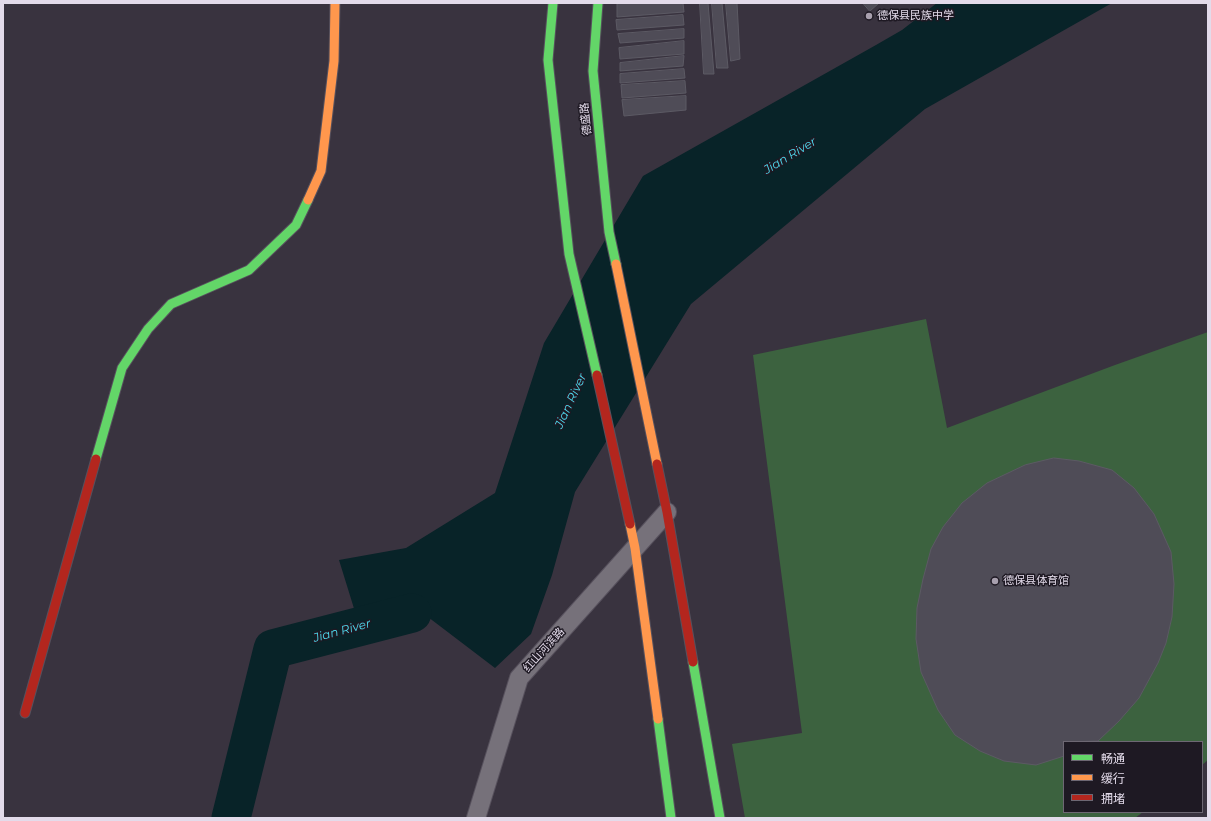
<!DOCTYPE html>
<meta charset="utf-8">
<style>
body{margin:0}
#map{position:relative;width:1211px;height:821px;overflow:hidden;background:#39333f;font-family:Montserrat,"Noto Sans SC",sans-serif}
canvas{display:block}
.frame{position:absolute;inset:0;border:4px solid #e3dbea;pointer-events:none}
.legend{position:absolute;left:1063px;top:741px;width:140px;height:72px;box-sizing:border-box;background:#1e1923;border:1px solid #6d6773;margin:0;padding:5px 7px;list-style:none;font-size:12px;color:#e3dbea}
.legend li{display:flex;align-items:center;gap:8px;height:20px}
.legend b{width:20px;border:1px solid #6d6773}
</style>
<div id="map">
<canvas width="1211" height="821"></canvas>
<div class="frame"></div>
<ul class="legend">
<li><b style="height:5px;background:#63d668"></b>畅通</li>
<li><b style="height:5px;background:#ff974d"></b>缓行</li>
<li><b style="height:5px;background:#b3261e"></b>拥堵</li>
</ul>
</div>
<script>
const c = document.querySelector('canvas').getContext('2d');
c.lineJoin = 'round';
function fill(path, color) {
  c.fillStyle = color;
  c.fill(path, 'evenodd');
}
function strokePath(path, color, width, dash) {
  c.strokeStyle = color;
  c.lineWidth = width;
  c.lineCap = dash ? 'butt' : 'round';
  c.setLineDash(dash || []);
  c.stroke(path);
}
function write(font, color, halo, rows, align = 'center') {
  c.font = font + ' Montserrat,"Noto Sans SC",sans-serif';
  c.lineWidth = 3;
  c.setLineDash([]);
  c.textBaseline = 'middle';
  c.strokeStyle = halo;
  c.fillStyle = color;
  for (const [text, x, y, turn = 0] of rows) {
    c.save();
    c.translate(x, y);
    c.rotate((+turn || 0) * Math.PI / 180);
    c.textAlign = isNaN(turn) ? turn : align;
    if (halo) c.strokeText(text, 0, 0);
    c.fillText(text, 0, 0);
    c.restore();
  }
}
fill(new Path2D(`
 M926,319L947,428L1115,365L1208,332V760L1202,765V742H1064V812H1143L1135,818H745L732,744L802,733L753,355Z`), '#3c623f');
fill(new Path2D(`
 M937,3H1112L925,109L691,304L575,492L552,575L531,634L495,668L428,617L365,644L339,560L406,548L495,493L544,343L643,176L876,45L902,30Z`), '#082328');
strokePath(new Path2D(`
 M231,818L273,649L412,613`), '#082328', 39);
const building = new Path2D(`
 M633,3H683L684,12L617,17V4Z
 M700,3H708L714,74H704Z
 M712,3H722L728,68H717Z
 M726,3H737L740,59L731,61Z
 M863,3H879L870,11Z
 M683,15L684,25L617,30L616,20Z
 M684,29V38L620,43L618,34Z
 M684,41V54L620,59L619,48Z
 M684,56L683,66L620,71V63Z
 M684,69L685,78L620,83V74Z
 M685,81L686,93L622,98L621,85Z
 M686,96V110L624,116L622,100Z
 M1054,458L1079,461L1112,470L1134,488L1154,514L1171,552L1174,584L1172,617L1166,643L1158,663L1139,698L1119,721L1098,741L1064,742V756L1036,765L1004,761L980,751L955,735L938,710L921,672L916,639L917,608L923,579L931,549L943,527L962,503L987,483L1025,465Z`);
fill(building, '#4f4c57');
strokePath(building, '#5c5a64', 1);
const street = new Path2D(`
 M476,818L519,678L667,512`);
const fast = new Path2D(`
 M553,3L548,60L569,254L597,375
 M598,3L593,71L609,232L616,264
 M96,459L122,368L148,329L171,304L249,270L296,225L308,200
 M693,662L720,818
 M658,719L671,818`);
const slow = new Path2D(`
 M308,200L321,171L334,61L335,3
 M616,264L657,464
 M630,524L635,548L658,719`);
const jam = new Path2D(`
 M597,375L630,524
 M657,464L667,512L693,662
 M25,713L96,459`);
strokePath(street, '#57515d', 20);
strokePath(fast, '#57515d', 11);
strokePath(slow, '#57515d', 11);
strokePath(jam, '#57515d', 11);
strokePath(street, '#76717a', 18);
strokePath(fast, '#63d668', 9);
strokePath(slow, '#ff974d', 9);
strokePath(jam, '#b3261e', 9);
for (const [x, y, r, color] of [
 [869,16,4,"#a8a0ae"],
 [995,581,4,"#a8a0ae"]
]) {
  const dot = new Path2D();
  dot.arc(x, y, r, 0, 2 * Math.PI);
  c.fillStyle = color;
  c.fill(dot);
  strokePath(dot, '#1e1923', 1.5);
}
write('11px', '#e3dbea', '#1e1923', [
 ["德保县民族中学",877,16],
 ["德保县体育馆",1003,581]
], 'left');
write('11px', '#e3dbea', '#1e1923', [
 ["德盛路",586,119,-96],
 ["红山河滨路",544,650,-48]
]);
write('italic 12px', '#4ddbef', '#1e1923', [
 ["Jian River",790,156,-31],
 ["Jian River",571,401,-65],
 ["Jian River",342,631,-15]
]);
</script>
